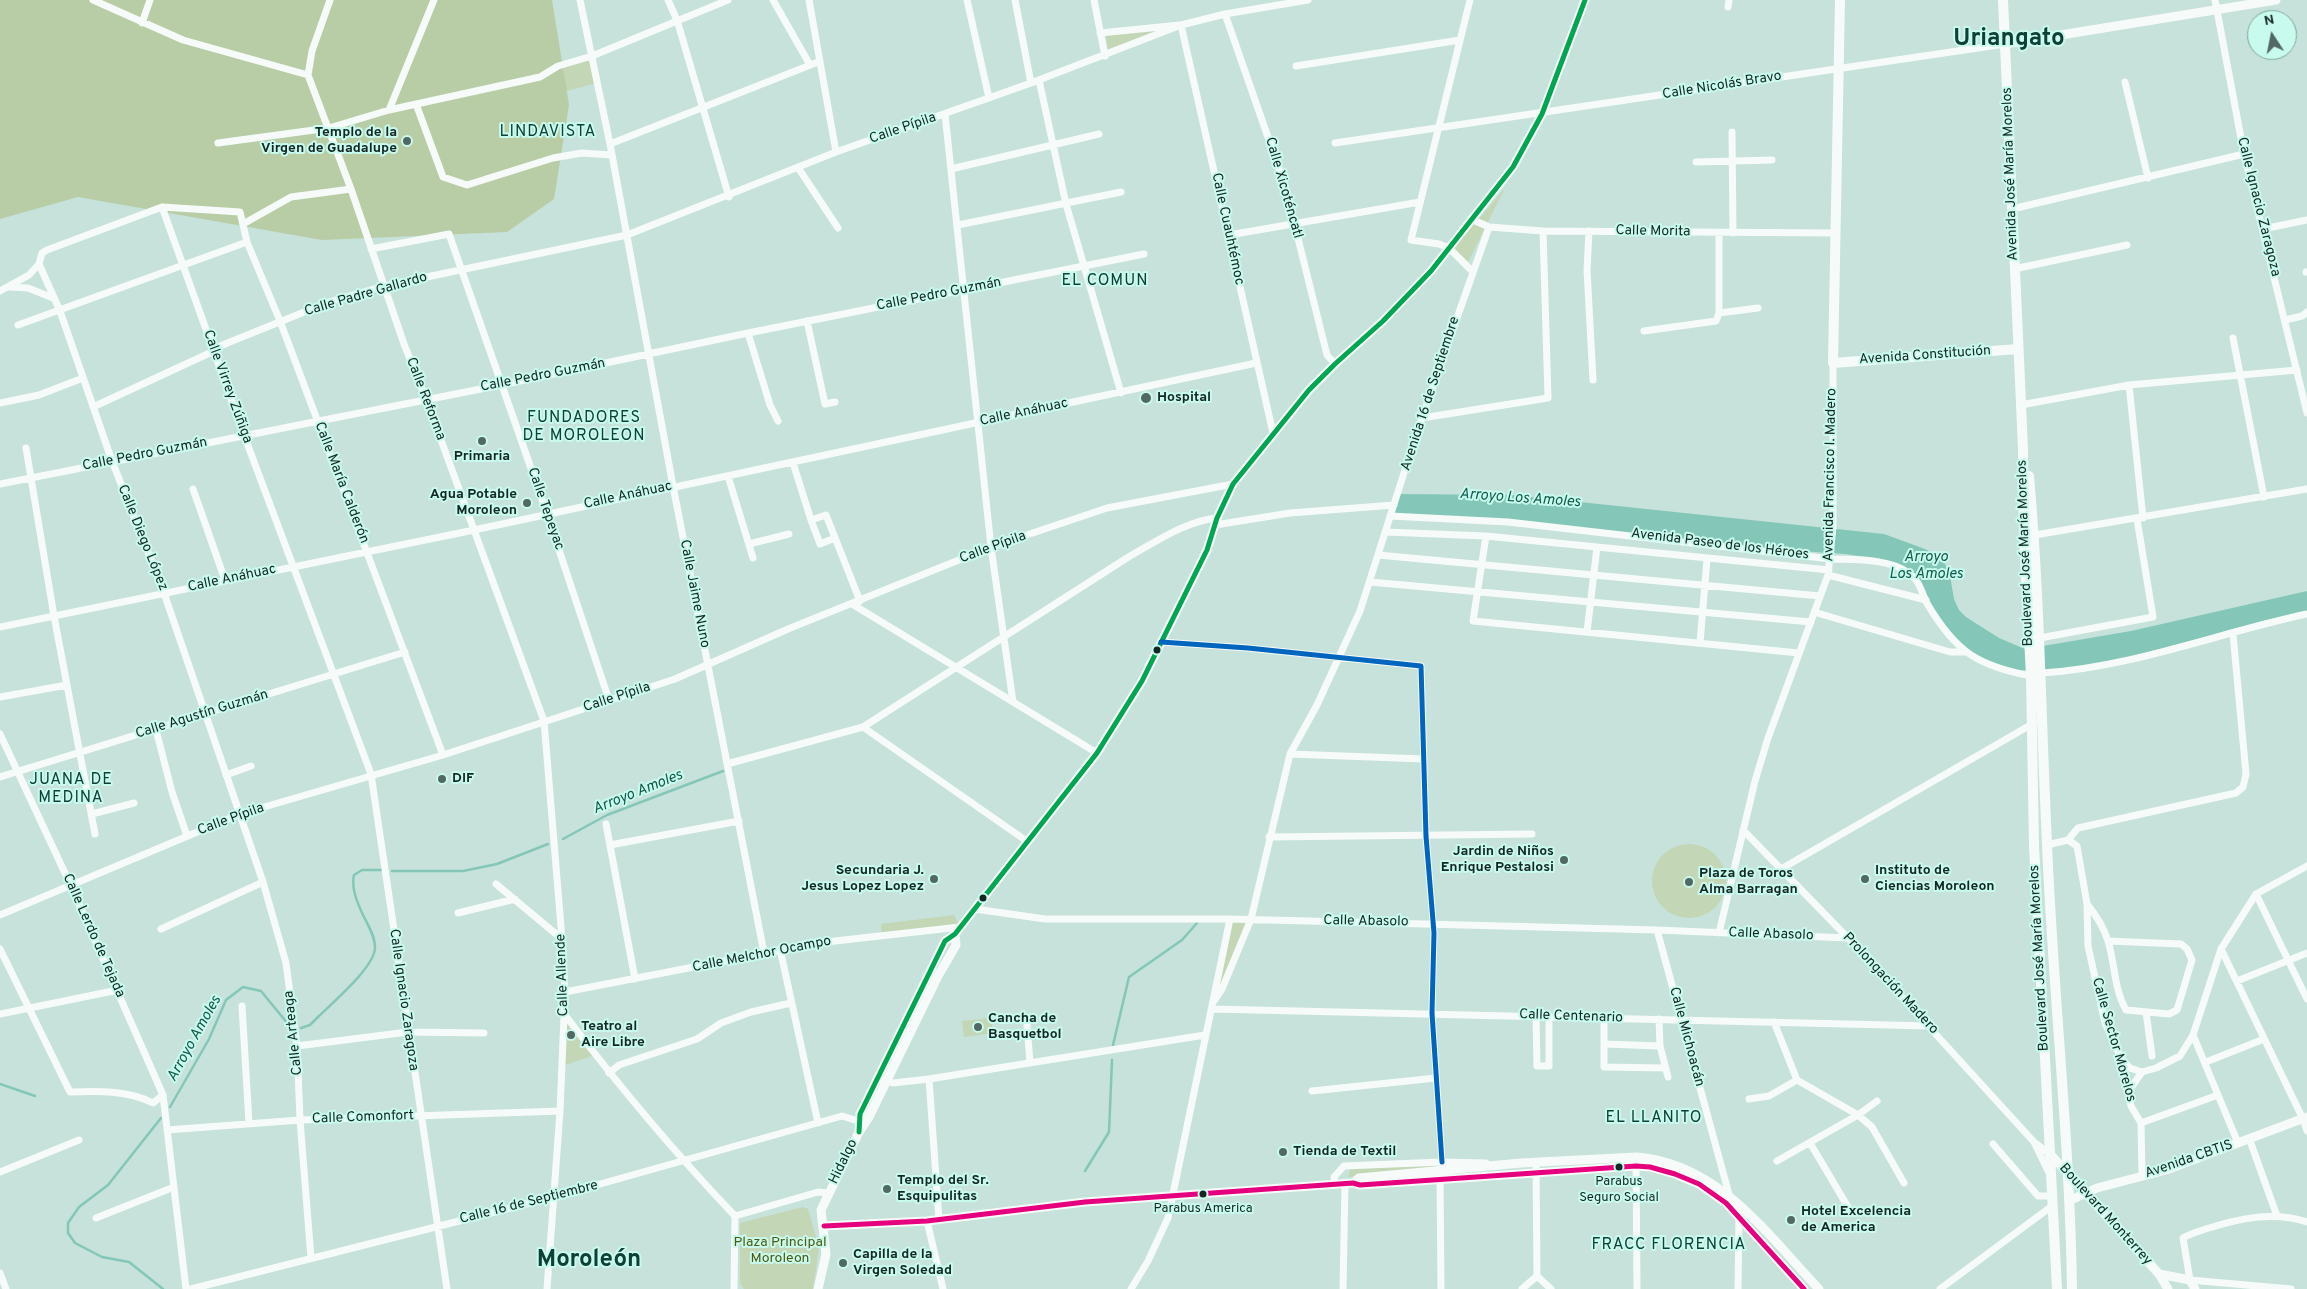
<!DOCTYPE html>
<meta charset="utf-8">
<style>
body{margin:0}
#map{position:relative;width:2307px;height:1289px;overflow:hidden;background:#c6e2da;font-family:Overpass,sans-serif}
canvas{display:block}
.north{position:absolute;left:2247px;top:10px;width:50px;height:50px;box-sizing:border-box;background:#c8faee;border:1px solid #80a69d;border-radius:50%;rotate:349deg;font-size:14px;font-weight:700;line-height:20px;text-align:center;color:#142723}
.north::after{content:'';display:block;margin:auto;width:18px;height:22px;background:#526863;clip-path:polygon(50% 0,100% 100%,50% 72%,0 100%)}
</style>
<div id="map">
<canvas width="2307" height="1289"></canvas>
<div class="north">N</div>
</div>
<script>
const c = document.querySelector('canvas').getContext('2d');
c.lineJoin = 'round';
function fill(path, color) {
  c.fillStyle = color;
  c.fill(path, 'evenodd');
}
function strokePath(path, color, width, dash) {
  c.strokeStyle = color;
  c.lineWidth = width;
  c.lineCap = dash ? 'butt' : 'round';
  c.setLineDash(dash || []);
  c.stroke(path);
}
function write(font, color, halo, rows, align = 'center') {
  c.font = font + ' Overpass,sans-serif';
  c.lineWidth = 4;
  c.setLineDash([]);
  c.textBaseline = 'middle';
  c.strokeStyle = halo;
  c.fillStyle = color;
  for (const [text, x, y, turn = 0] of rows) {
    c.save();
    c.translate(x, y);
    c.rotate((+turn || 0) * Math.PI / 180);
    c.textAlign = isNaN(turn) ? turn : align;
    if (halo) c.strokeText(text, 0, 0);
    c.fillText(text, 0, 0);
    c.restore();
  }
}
fill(new Path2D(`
 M1174,26L1108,50L1106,34Z
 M591,59L597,83L563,92L557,68Z
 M1505,188L1468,262L1453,249Z
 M1652 881a37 37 0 1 1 74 0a37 37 0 1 1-74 0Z
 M954,915L960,927L882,936L881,924Z
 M1230,919H1251L1214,1001Z
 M565,1015L595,1055L562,1066Z
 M991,1018L993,1033L964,1037L962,1021Z
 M1433,1166L1452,1168L1348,1177L1351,1168Z
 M803,1207L808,1209L819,1248L813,1289H744L740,1283V1223Z`), '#c3d6b6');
fill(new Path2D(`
 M0,0H552L569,105L554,199L507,232L322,240L78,197L0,219Z`), '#b8cda5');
fill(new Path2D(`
 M1399,494L1513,495L1884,534L1925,549L1940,557L1949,570L1954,599L1959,610L1966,617L1999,638L2025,649L2131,631L2307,591V611L2263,621L2094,667L2009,671L1986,664L1949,633L1927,600L1921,583L1879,559L1845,554L1753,548L1672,538L1392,515Z`), '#84c7b8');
strokePath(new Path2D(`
 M563,839L607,815L723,771
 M392,871H463L497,864L548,844
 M301,1028L310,1025L318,1017C332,1003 376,966 375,947C375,936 368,925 363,915C357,902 351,888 354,875L362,870H382
 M1113,1045L1129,977L1182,940L1197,923
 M0,1084L35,1096
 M170,1107L209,1039L226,1000L243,987L261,991L288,1024
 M161,1118L108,1185L79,1207L68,1223V1233L75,1243L102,1257L129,1262L163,1289
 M1085,1171L1109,1132L1112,1060`), '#84c7b8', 2.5);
strokePath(new Path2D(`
 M93,0L183,40L308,75
 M580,0L610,144L673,486L764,953
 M668,0L677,20L729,197
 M773,0L810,65
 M809,0L836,152
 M967,0L989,98
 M1015,0L1031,83
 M1094,0L1105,56
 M1470,0L1411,240L1439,244L1449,248L1472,271
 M2215,0L2244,154L2307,413
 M1728,7L1729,0
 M1225,14L1285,186L1327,355L1335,364
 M142,23L150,0
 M1181,25L1273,433
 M1100,33L1180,25
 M1296,66L1460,40
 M308,75L351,189L404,344L426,399L544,721L562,939L565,992L560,1111L547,1289
 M308,75L312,51L330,0
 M1039,80L1066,204L1121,393
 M2125,82L2148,178
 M416,104L443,177L467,185L553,158L582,153L612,155
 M389,110L434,0
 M945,114L991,547L1013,702
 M1732,132L1733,233
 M218,143L329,128L389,110L540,77L558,66L592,56L728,0
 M1335,143L2005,44
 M610,144L818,62
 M1696,162L1772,160
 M799,169L838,228
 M951,169L1099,134
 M162,207L244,435L371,774L447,1289
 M2012,209L2244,154
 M1471,219L1489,227L1543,231L1836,233
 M243,224L291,197L351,189
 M958,225L1121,192
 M2263,229L2307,220
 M1589,231L1587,270L1593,380
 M1229,235L1420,202
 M371,249L449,234L547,514L609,700
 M39,264L60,311L112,461L164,593L263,882L286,963L297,1046L300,1120L311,1258
 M2014,269L2127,245
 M2306,272H2307
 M10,287L28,288L53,298
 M0,291L29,275L39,264L42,253L47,250L162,207L240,212L247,242L280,321L443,755
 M1719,313L1758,308
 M2285,320L2302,316L2307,312
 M807,321L825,404L835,402
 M18,325L247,242
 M1644,331L1716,321L1719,313V233
 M748,333L770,405L778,421
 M2233,338L2264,497
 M2129,385L2143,518
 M0,403L39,395L83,378
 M2021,405L2129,385L2297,370
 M93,407L214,351L220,346L329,302L384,286L627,235L836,152L1031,83L1181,25L1225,14L1308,0
 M1422,418L1548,398L1543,231
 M26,448L54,616L95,834
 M793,463L811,520L826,515L860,601
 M728,476L753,558
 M0,484L501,385L748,333L1144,254
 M193,489L225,580
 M1390,516L1508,522L1831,559C1855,560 1888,558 1909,573C1921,582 1921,593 1928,605C1956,652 1978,666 2031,676
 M811,520L820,544L835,538
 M1215,525L1290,513L1394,505
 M1385,532L1486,536L1829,570
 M1486,536L1473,621L1799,653
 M2029,536L2307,489
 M749,544L789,534
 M1378,555L1820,596
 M1828,575L1926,600
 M1370,582L1811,622
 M852,604L1097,753
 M1814,612L1950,652H1965
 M0,627L474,530L1256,363
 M1587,632L1597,547
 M2040,638L2153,617L2137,519
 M1161,642L1248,648L1421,666L1426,836L1434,933L1432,1013L1442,1162
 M1700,643L1707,559
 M2042,673C2133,667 2218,633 2307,614
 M0,697L67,685
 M863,727L1028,842
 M156,730L172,792L187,836
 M0,734L71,886L163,1095L186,1289
 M1290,754L1424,759
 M727,764L863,727L1130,556C1157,541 1186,521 1217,518
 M226,775L251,766
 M0,777L405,652
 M92,814L134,803
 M606,824L635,979
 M1743,830L1848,938L2034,1142L2051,1155
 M1269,837L1532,834
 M2068,840L2078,828L2236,793L2243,787L2246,774L2233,634
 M610,845L739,821
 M2047,845L2068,840L2077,846L2087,904L2088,946L2105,1023L2121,1058L2131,1106L2141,1123L2142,1176
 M1781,869L2034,723
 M496,884L562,939
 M2256,894L2307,999
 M2087,904C2096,915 2104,928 2108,941C2115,964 2114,989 2126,1010L2169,1014L2177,1010L2192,960L2187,949L2181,944L2108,941
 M975,909L1045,919H1230L1657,930L1848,938
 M458,913L515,899
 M0,915L240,814L443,755L675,679L788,629L991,547L1107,508L1233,484
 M161,929L263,882
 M1657,930L1730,1198
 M1719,933L1755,781L1768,738L1828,575L1833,527V363
 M0,949L70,1092C98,1091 128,1090 153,1103L163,1095
 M780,949L818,1123
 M2221,949L2303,1119L2307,1131
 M2237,981L2307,953
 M565,992L817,943L960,927
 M1214,1001L1222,989L1251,919L1290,754L1317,705L1360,611L1417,432L1489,227
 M242,1006L249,1123
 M1212,1009L1930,1026
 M2146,1012L2152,1056
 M0,1014L118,990
 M565,1015C618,1085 674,1152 735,1216
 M1536,1015L1537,1066H1549V1016
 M1604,1018V1067L1665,1068
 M1659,1019L1660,1046L1668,1077
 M1774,1022L1797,1080L1858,1115L1872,1127L1904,1183
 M1027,1025L1030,1063
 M2193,1035L2238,1143
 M1604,1044L1660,1046
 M297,1046L408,1032L484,1033
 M2121,1058L2130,1068L2142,1072L2156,1068L2180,1056L2193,1035L2221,949L2256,894L2307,866
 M2206,1062L2264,1039
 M609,1073L619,1065L697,1039L721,1023L751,1012L791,1003
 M877,1078L893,1083L929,1079L1205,1035
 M929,1079L939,1220
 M1312,1091L1436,1078
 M2128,1092L2142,1072
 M1749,1099L1769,1096L1797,1080
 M2141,1123L2218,1095
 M167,1130L300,1120L560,1111
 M2249,1138L2277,1216
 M1810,1143L1851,1212
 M1993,1144L2038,1196H2051
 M2035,1144L2050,1175
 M1636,1157L1637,1289
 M1777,1161L1858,1115L1877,1101
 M1536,1162L1537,1276
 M0,1172L79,1140
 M1440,1174L1441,1289
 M1335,1185L1334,1177L1344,1166L1442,1162L1486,1163
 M735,1216L818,1192L828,1193
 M96,1218L174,1187
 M927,1221L943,1289
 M0,1273L6,1289
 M1537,1276L1551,1289
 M734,1288L735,1216
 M191,1289L554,1197L842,1116L864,1123
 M1131,1289L1148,1261L1168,1218L1230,919
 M1343,1289L1345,1184
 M1522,1289L1537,1276
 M1738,1289L1739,1217
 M1940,1289L2052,1206
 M2291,1289L2190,1280L2183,1238C2191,1233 2200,1231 2209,1228C2241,1218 2274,1211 2307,1222`), '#f6fbf9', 7);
strokePath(new Path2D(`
 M2005,44L2276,0
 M859,1132L860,1114L945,941L955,934L1097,753L1142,681L1207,550L1217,518L1233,484L1309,390L1335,364L1383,321L1431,271L1513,167L1542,114L1585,0
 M2051,1155L2159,1274L2168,1289
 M1353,1183L1359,1178L1521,1163L1636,1157C1718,1163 1766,1233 1819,1289
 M2071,1200L2097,1188L2166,1170L2307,1117
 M824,1226L927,1221L1085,1202L1353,1183L1360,1185L1636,1166L1650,1167L1675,1174L1699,1184L1726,1203L1804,1289
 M2159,1274L2190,1280L2195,1289
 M818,1289L826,1254L821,1210L859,1132L869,1117L938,976L956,945L955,934`), '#f6fbf9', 9);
strokePath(new Path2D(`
 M1840,0L1833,363L2018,349
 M2003,0L2023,449L2024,537L2031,676L2034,846L2057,1289
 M2029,476C2040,599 2041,721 2047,844C2053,993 2070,1140 2072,1289`), '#f6fbf9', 10);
strokePath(new Path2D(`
 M824,1226L927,1221L1085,1202L1353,1183L1360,1185L1636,1166L1650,1167L1675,1174L1699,1184L1726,1203L1804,1289`), '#e5007d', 5);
strokePath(new Path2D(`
 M859,1132L860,1114L945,941L955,934L1097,753L1142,681L1207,550L1217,518L1233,484L1309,390L1335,364L1383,321L1431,271L1513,167L1542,114L1585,0`), '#00a651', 5);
strokePath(new Path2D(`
 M1161,642L1248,648L1421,666L1426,836L1434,933L1432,1013L1442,1162`), '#0065bd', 5);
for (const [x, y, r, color] of [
 [407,141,5,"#526863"],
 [1146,398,6,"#526863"],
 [482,441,5,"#526863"],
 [527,503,5,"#526863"],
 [1157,650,4.5,"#142723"],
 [442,779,5,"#526863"],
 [1564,860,5,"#526863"],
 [934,879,5,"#526863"],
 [1865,879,5,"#526863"],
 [1689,882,5,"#526863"],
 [983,898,4.5,"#142723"],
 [978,1027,5,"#526863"],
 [571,1035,5,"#526863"],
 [1283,1152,5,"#526863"],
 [1619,1167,4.5,"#142723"],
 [887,1189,5,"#526863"],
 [1203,1194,4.5,"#142723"],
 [1791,1220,5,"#526863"],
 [843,1263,5,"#526863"]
]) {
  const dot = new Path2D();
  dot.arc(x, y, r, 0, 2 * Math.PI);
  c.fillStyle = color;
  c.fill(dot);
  strokePath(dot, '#c8faee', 2);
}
write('13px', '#142723', '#c8faee', [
 ["Parabus",1619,1182],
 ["Seguro Social",1619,1198],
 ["Parabus America",1203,1209]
]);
write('14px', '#142723', '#c8faee', [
 ["Calle Nicolás Bravo",1722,86,-9],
 ["Calle Pípila",903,129,-19],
 ["Avenida José María Morelos",2011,174,-92],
 ["Calle Xicoténcatl",1283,188,74],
 ["Calle Ignacio Zaragoza",2258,207,76],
 ["Calle Cuauhtémoc",1227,229,78],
 ["Calle Morita",1653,232,1],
 ["Calle Padre Gallardo",366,295,-16],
 ["Calle Pedro Guzmán",939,295,-11],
 ["Avenida Constitución",1925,356,-4],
 ["Calle Pedro Guzmán",543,376,-11],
 ["Calle Virrey Zúñiga",227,387,70],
 ["Avenida 16 de Septiembre",1431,394,-72],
 ["Calle Reforma",425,399,69],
 ["Calle Anáhuac",1024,413,-12],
 ["Calle Pedro Guzmán",145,455,-11],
 ["Avenida Francisco I. Madero",1831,475,-89],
 ["Calle María Calderón",341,483,69],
 ["Calle Anáhuac",628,496,-12],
 ["Calle Tepeyac",545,509,71],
 ["Calle Diego López",142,538,68],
 ["Avenida Paseo de los Héroes",1720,545,7],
 ["Calle Pípila",993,548,-20],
 ["Boulevard José María Morelos",2026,553,-92],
 ["Calle Anáhuac",232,579,-12],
 ["Calle Jaime Nuno",694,594,79],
 ["Calle Pípila",617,698,-18],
 ["Calle Agustín Guzmán",202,715,-17],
 ["Calle Pípila",231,820,-20],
 ["Calle Abasolo",1366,922,1],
 ["Calle Abasolo",1771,935,2],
 ["Calle Lerdo de Tejada",93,936,66],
 ["Calle Melchor Ocampo",762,955,-11],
 ["Boulevard José María Morelos",2040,958,-93],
 ["Calle Allende",563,975,-92],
 ["Prolongación Madero",1890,984,47],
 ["Calle Ignacio Zaragoza",403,1000,82],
 ["Calle Centenario",1571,1017,2],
 ["Calle Arteaga",294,1033,-96],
 ["Calle Michoacán",1686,1037,75],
 ["Calle Sector Morelos",2113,1040,74],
 ["Calle Comonfort",363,1118,-2],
 ["Avenida CBTIS",2189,1160,-19],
 ["Hidalgo",844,1162,-64],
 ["Calle 16 de Septiembre",529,1203,-14],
 ["Boulevard Monterrey",2105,1215,48]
]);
write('bold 14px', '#142723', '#c8faee', [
 ["Templo de la",397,133,"right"],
 ["Virgen de Guadalupe",397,149,"right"],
 ["Hospital",1157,398],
 ["Primaria",482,457,"center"],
 ["Agua Potable",517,495,"right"],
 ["Moroleon",517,511,"right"],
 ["DIF",452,779],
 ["Jardin de Niños",1554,852,"right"],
 ["Enrique Pestalosi",1554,868,"right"],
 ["Secundaria J.",924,871,"right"],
 ["Jesus Lopez Lopez",924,887,"right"],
 ["Instituto de",1875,871],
 ["Ciencias Moroleon",1875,887],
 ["Plaza de Toros",1699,874],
 ["Alma Barragan",1699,890],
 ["Cancha de",988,1019],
 ["Basquetbol",988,1035],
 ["Teatro al",581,1027],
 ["Aire Libre",581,1043],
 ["Tienda de Textil",1293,1152],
 ["Templo del Sr.",897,1181],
 ["Esquipulitas",897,1197],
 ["Hotel Excelencia",1801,1212],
 ["de America",1801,1228],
 ["Capilla de la",853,1255],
 ["Virgen Soledad",853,1271]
], 'left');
write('14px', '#4e590f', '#c8faee', [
 ["Plaza Principal",780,1243],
 ["Moroleon",780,1259]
]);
write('italic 15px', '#135b4e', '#c8faee', [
 ["Arroyo Los Amoles",1520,499,4],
 ["Arroyo",1926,558],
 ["Los Amoles",1926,575],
 ["Arroyo Amoles",638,793,-22],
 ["Arroyo Amoles",195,1039,-61]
]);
c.letterSpacing = '1px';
write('16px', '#0e4037', '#c8faee', [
 ["LINDAVISTA",548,133],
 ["EL COMUN",1105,282],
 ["FUNDADORES",584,419],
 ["DE MOROLEON",584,437],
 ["JUANA DE",71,781],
 ["MEDINA",71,799],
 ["EL LLANITO",1654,1119],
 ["FRACC FLORENCIA",1669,1246]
]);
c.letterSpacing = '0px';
write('bold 24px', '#0e4037', '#c8faee', [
 ["Uriangato",2009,40],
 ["Moroleón",589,1261]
]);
</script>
